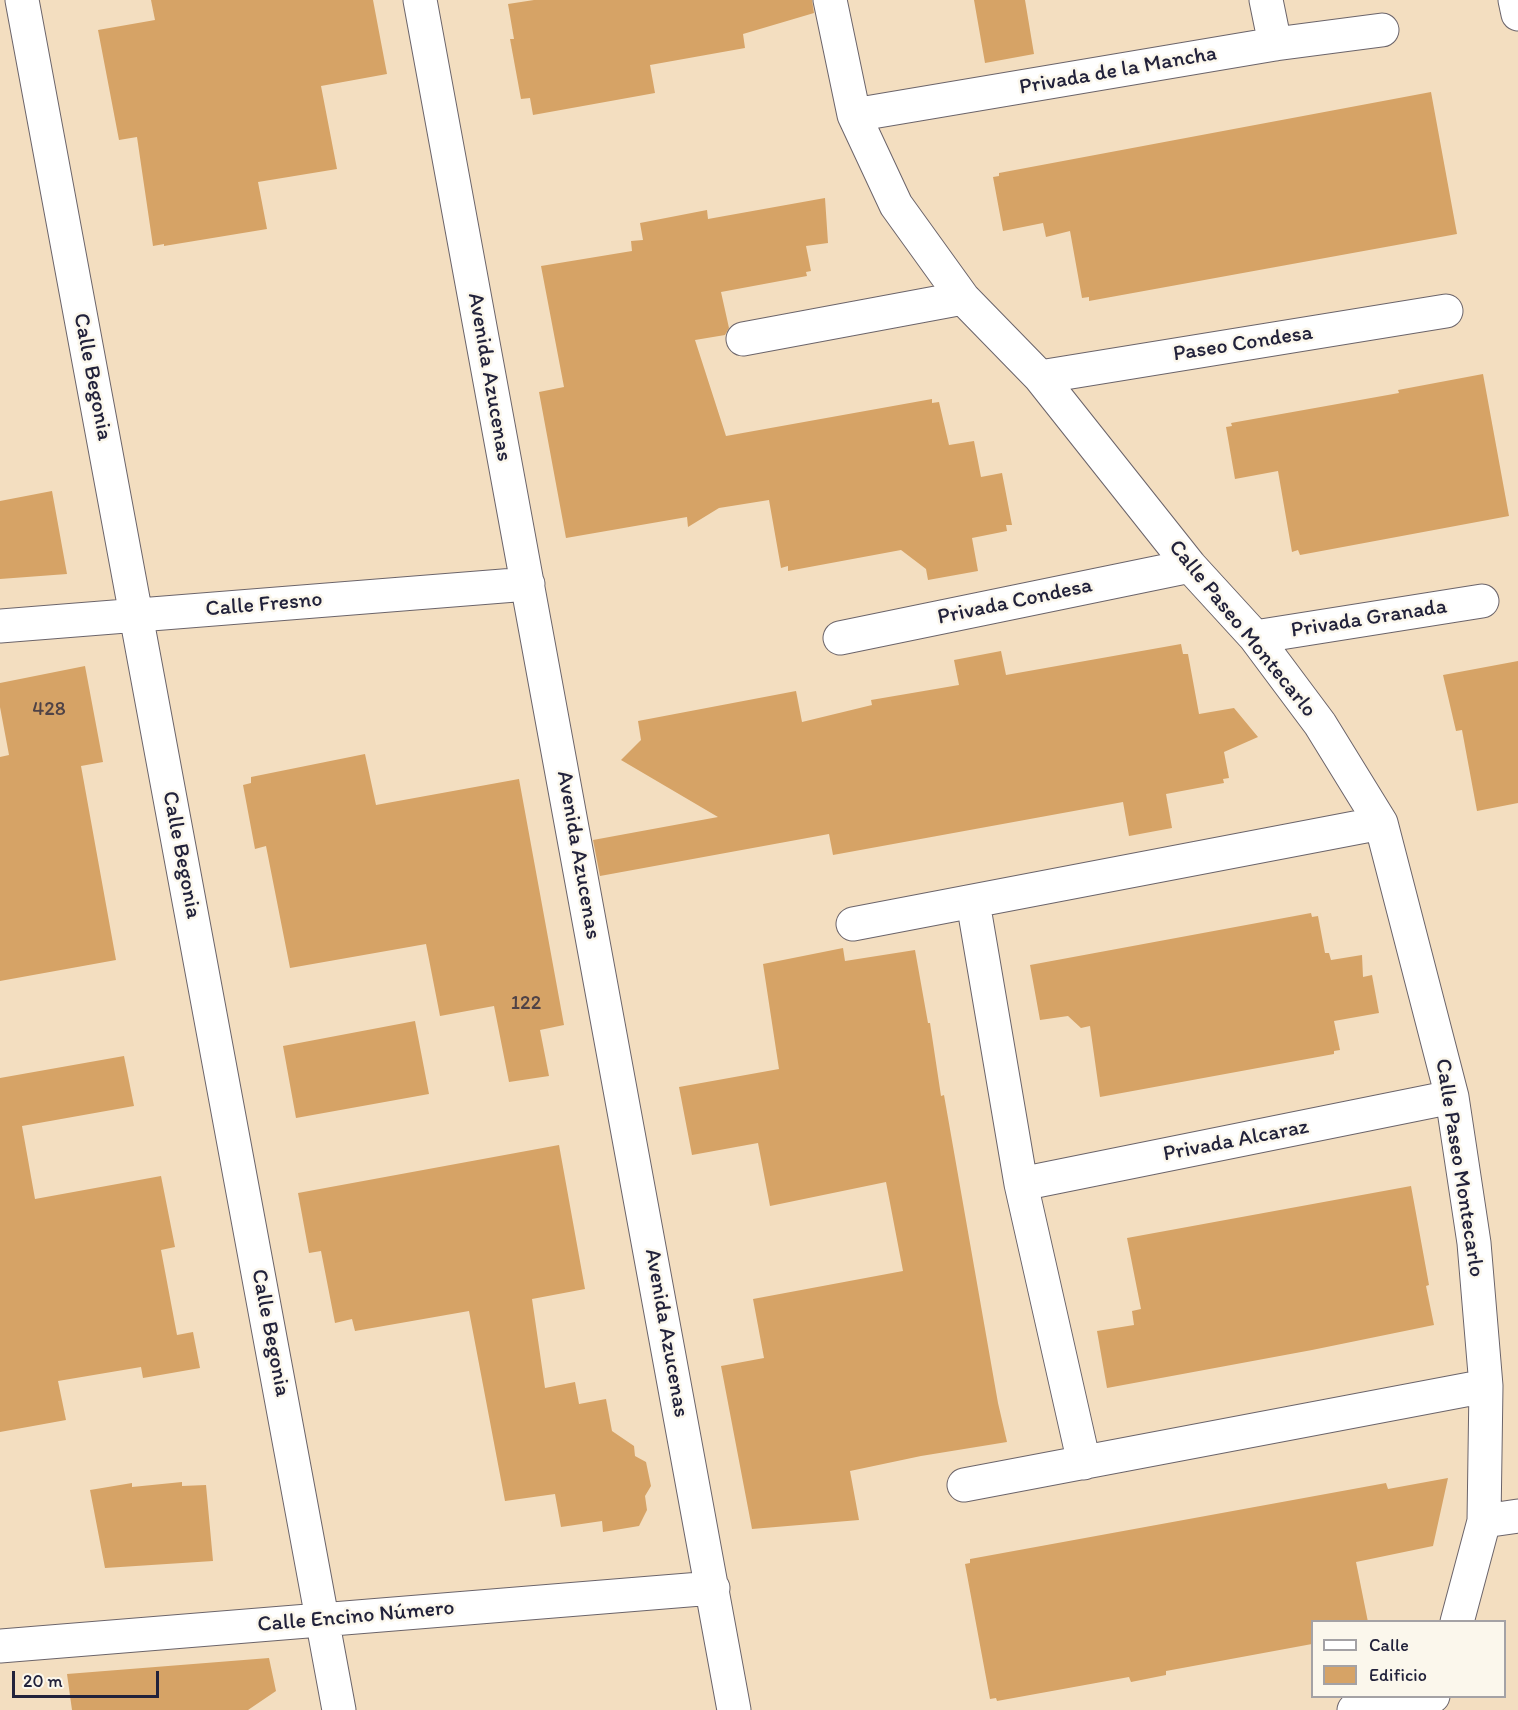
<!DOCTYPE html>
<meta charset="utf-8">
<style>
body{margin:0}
#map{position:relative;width:1518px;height:1710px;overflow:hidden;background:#f3dec0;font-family:Itim,sans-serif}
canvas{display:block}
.legend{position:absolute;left:1311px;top:1620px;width:195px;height:78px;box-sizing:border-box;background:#fbf7ec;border:2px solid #a4a2a5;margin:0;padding:8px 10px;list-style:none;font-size:18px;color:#22223b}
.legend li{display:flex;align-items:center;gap:12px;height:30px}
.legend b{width:30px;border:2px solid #a4a2a5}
.scale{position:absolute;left:12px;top:1671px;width:147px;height:27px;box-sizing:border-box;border:3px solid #22223b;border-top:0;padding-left:8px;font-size:18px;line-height:21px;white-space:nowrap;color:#22223b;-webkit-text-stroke:4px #fbf7ec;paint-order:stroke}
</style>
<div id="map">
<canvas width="1518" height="1710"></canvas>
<ul class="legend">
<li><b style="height:8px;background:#fff"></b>Calle</li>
<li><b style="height:16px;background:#d6a366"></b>Edificio</li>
</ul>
<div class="scale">20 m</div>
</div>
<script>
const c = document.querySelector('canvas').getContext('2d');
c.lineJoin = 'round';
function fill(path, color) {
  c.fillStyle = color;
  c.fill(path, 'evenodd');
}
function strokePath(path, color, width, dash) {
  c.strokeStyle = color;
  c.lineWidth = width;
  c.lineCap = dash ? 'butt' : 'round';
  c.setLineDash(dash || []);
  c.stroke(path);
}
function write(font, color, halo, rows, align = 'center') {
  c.font = font + ' Itim,sans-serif';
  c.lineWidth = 5;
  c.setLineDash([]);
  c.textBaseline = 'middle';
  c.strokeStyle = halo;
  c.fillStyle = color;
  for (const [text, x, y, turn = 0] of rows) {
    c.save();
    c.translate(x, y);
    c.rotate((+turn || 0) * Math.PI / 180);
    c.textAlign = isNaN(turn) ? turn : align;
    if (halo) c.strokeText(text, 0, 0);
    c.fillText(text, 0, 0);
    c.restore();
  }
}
fill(new Path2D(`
 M151,0H373L387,74L321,86L337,169L258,182L267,229L164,246V244L153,246L137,137L119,140L98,30L155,20Z
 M534,0H812L814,13L743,34L745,48L650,65L655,93L533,115L530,98L521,99L510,39H514L508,4Z
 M974,0H1025L1034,54L985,63Z
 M1431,92L1457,234L1089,301V297L1082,298L1070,231L1046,237L1043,223L1003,231L993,177L999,176V173Z
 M825,198L828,243L806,246L811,271L806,272L807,276L721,292L729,328L725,335L695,340L726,436L932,399V403L939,402L949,445L974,441L981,477L1002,473L1012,525H1006L1007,531L972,538L978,571L928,580L926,569L901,550L788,571V566L781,568L769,500L719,508L688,527L687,517L566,538L539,392L564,387L541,266L632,251L631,241L643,240L640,223L707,210L708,219Z
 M1483,374L1509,516L1300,555L1298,550L1292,552L1278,471L1235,479L1226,427L1232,426L1231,423L1399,393L1398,390Z
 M52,491L67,574L0,579V501Z
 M1181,644L1183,654H1188L1199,714L1234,708L1258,737L1224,752L1229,778L1223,779L1224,783L1166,794L1172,828L1129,836L1123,802L833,855L829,834L600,876L593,840L718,817L621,760L641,740L638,721L796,691L802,722L872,705L871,700L959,685L954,660L1001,651L1006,675Z
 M1518,661V803L1477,811L1462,730L1456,731L1443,675Z
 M85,666L103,762L81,766L116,960L0,981V757L9,755L0,707V683Z
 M365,754L376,805L519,779L564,1025L540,1030L549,1076L509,1082L494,1006L440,1016L426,944L290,968L266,846L255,849L243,785L251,783V777Z
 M1311,913L1312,917L1318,916L1325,953H1329L1331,960L1362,955L1363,977L1372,975L1379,1013L1334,1021L1340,1050L1334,1051V1054L1100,1097L1090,1026L1081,1028L1068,1016L1040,1020L1030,965Z
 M843,948L845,961L915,950L928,1023H930L941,1096L944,1095L998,1403L1007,1442L921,1456L850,1471L859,1520L752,1529L721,1366L764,1358L753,1299L903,1271L886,1182L770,1206L758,1143L692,1155L679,1087L779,1069L763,964Z
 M415,1021L429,1094L296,1118L283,1046Z
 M124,1056L134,1106L22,1126L35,1199L161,1176L175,1247L161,1250L177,1335L193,1332L200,1368L143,1378L141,1367L58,1381L66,1420L0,1432V1078Z
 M559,1145L585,1289L532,1299L545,1388L575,1382L579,1404L606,1399L612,1431L634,1446L635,1456L646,1462L651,1486L645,1496L647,1510L639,1526L603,1532L602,1521L561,1527L555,1494L505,1501L469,1311L355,1331L352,1319L335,1323L321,1251L309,1253L298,1193Z
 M1411,1186L1429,1285L1426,1286L1434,1325L1312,1350L1107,1388L1097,1331L1134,1325L1132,1311L1141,1309L1127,1238Z
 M1448,1478L1433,1546L1356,1562L1368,1622H1312V1644L1166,1671V1675L1131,1682L1129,1677L997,1701L996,1698L990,1699L965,1564L970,1563V1559L1386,1483L1388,1489Z
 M182,1482V1486L206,1485L213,1561L105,1568L90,1490L132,1483V1487Z
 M269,1658L276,1691L248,1710H72L67,1674Z`), '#d6a366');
const minor = new Path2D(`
 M22,0L339,1710
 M420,0L734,1710
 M830,0L854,115L896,205L963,298L1040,377L1190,566L1255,637L1320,724L1381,823L1452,1097L1474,1243L1486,1386L1484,1521L1457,1622
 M1266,0L1275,44
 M1515,0L1518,14
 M854,115L1275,44L1382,30
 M743,339L963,298
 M1040,377L1446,311
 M0,626L528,584
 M1255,637L1482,601
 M840,638L1190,566
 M973,902L1021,1184L1084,1463
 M853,924L1381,823
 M1021,1184L1452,1097
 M964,1485L1486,1386
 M1484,1521L1518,1516
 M0,1646L713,1588
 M1354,1710L1433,1696`);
strokePath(minor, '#6b646a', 35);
strokePath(minor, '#fff', 33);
write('20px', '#4f4246', null, [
 ["428",49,710],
 ["122",526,1004]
]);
write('22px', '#22223b', '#fbf7ec', [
 ["Privada de la Mancha",1118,71,-10],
 ["Paseo Condesa",1243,344,-9],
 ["Calle Begonia",92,377,79],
 ["Avenida Azucenas",489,377,80],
 ["Privada Condesa",1015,602,-12],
 ["Calle Fresno",264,605,-5],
 ["Privada Granada",1369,619,-9],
 ["Calle Paseo Montecarlo",1242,629,51],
 ["Calle Begonia",181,855,79],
 ["Avenida Azucenas",578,855,80],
 ["Privada Alcaraz",1236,1141,-11],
 ["Calle Paseo Montecarlo",1459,1168,81],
 ["Calle Begonia",270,1333,79],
 ["Avenida Azucenas",666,1333,80],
 ["Calle Encino Número",356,1617,-5]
]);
</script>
